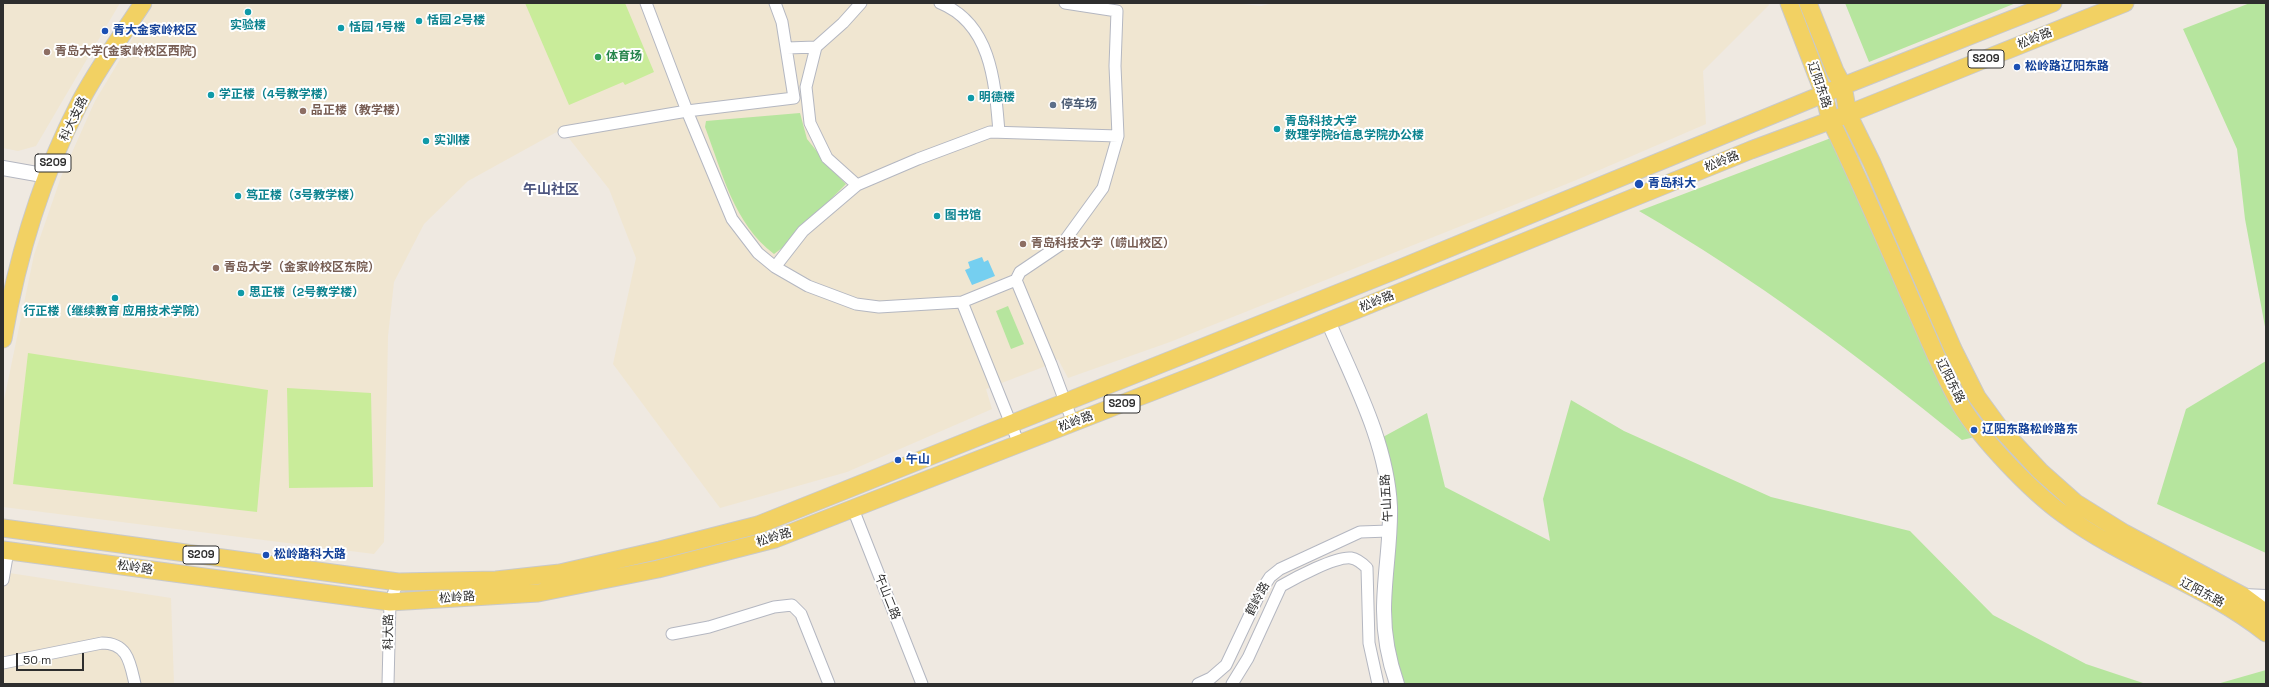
<!DOCTYPE html>
<meta charset="utf-8">
<style>
body{margin:0}
#map{position:relative;width:2269px;height:687px;overflow:hidden;background:#efe9e1;font-family:"Space Grotesk",sans-serif}
canvas{display:block}
.frame{position:absolute;inset:0;border:4px solid #2e2e2e;pointer-events:none}
.scale{position:absolute;left:16px;top:653px;width:68px;height:18px;box-sizing:border-box;border:2px solid #2e2e2e;border-top:0;padding-left:5px;font-size:12px;line-height:14px;white-space:nowrap;color:#2e2e2e;-webkit-text-stroke:3px #fff;paint-order:stroke}
</style>
<div id="map">
<canvas width="2269" height="687"></canvas>
<div class="frame"></div>
<div class="scale">50 m</div>
</div>
<script>
const c = document.querySelector('canvas').getContext('2d');
c.lineJoin = 'round';
function fill(path, color) {
  c.fillStyle = color;
  c.fill(path, 'evenodd');
}
function strokePath(path, color, width, dash) {
  c.strokeStyle = color;
  c.lineWidth = width;
  c.lineCap = dash ? 'butt' : 'round';
  c.setLineDash(dash || []);
  c.stroke(path);
}
function write(font, color, halo, rows, align = 'center') {
  c.font = font + ' "Space Grotesk","Noto Sans SC",sans-serif';
  c.lineWidth = 4;
  c.setLineDash([]);
  c.textBaseline = 'middle';
  c.strokeStyle = halo;
  c.fillStyle = color;
  for (const [text, x, y, turn = 0] of rows) {
    c.save();
    c.translate(x, y);
    c.rotate((+turn || 0) * Math.PI / 180);
    c.textAlign = isNaN(turn) ? turn : align;
    if (halo) c.strokeText(text, 0, 0);
    c.fillText(text, 0, 0);
    c.restore();
  }
}
fill(new Path2D(`
 M3,3H120L36,146L18,151L3,148Z
 M154,3H1232L1261,6L1274,3H1768L1769,5L1703,71L1706,124L1574,181L1170,342L1068,378L1058,359L1051,364L986,389L992,409L847,472L720,508L613,364L636,258L609,189L564,132V128L468,181L424,224L394,282L388,336L384,542L374,554L3,507V405L34,255L61,177L95,101Z
 M3,572L171,598L174,684H3Z`), '#f0e6d1');
fill(new Path2D(`
 M1845,3H2016L1869,62Z
 M2250,3H2266V332L2245,219L2237,149L2183,29Z
 M800,113L807,139L831,169L846,184L782,248L774,254C734,224 722,172 705,127L706,121Z
 M1831,138L1975,437L1962,440C1860,357 1753,277 1639,211Z
 M1008,306L1024,344L1011,349L996,311Z
 M2266,361V553L2157,504L2186,409Z
 M1571,400L1624,431L1771,497L1910,531L1993,615L2086,664L2146,684H1403C1380,605 1385,519 1383,437L1427,413L1445,487L1550,541L1543,499Z
 M2266,670V684H2217Z`), '#b6e59e');
fill(new Path2D(`
 M525,3H625L654,72L625,85L623,82L569,105Z
 M28,353L268,390L257,512L13,484Z
 M287,388L371,393L373,487L289,488Z`), '#c9ec9a');
fill(new Path2D(`
 M982,257L984,262L988,260L995,276L972,285L965,270L970,268L968,262Z`), '#75cff0');
const minor = new Path2D(`
 M646,3L687,111L732,219L758,253L775,267L808,286L856,304L879,307L962,302L1016,280L1020,272L1063,243L1103,188L1118,136L1115,66L1117,11L1065,3
 M940,3C992,24 995,84 999,132
 M816,47L806,87L810,123L827,158L857,185
 M787,48L816,47L843,23L861,3
 M564,132L687,111L794,98L782,22L775,3
 M775,267L803,231L857,185L918,159L990,132L1118,136
 M1016,280L1051,364L1073,423
 M962,302L1019,444
 M853,509L922,684
 M3,580L8,551
 M672,634L709,627L774,607L792,605L801,614L829,684
 M3,663L102,643C128,643 130,663 135,684
 M388,684L390,602L398,582
 M1198,684L1211,678L1226,665L1261,591L1270,577L1280,569L1360,532L1389,531
 M1232,684L1248,658L1281,586C1295,578 1336,556 1351,558C1357,559 1362,563 1367,568L1369,643L1378,684`);
const tertiary = new Path2D(`
 M3,168L48,176
 M1328,321C1353,380 1387,442 1390,507C1391,541 1384,576 1384,610C1384,634 1389,661 1397,684
 M2243,596L2266,597`);
const primary = new Path2D(`
 M1789,3L1824,94L1830,119C1859,179 1885,239 1911,299C1927,334 1941,371 1960,404C1980,438 2031,491 2063,514C2126,561 2204,584 2266,633
 M1808,3L1835,71L1843,86L1848,114L1872,163L1953,349L1977,397L1999,427L2040,471L2076,503L2124,533L2243,596L2266,613
 M3,339C17,259 41,178 78,106C96,70 121,37 143,3
 M3,528L398,582L496,580L560,573L660,550L758,525L1396,270L1843,86L2053,3
 M3,550L390,602L538,593L658,569L775,539L1208,370L1751,150L1848,114L2125,3`);
strokePath(minor, '#b4b7c1', 13);
strokePath(tertiary, '#b4b7c1', 16);
strokePath(primary, '#c9c9c9', 19);
strokePath(minor, '#fff', 11);
strokePath(tertiary, '#fff', 14);
strokePath(primary, '#f2d163', 17);
for (const [x, y, r, color] of [
 [248,12,4,"#0f9aa8"],
 [419,21,4,"#0f9aa8"],
 [341,28,4,"#0f9aa8"],
 [105,31,4,"#1a4fb4"],
 [47,52,4,"#8d6e63"],
 [598,57,4,"#2e9e5b"],
 [2017,67,4,"#1a4fb4"],
 [211,95,4,"#0f9aa8"],
 [971,98,4,"#0f9aa8"],
 [1053,105,4,"#5c6f8a"],
 [303,111,4,"#8d6e63"],
 [1277,129,4,"#0f9aa8"],
 [426,141,4,"#0f9aa8"],
 [1639,184,5,"#1a4fb4"],
 [238,196,4,"#0f9aa8"],
 [937,216,4,"#0f9aa8"],
 [1023,244,4,"#8d6e63"],
 [216,268,4,"#8d6e63"],
 [241,293,4,"#0f9aa8"],
 [115,298,4,"#0f9aa8"],
 [1974,430,4,"#1a4fb4"],
 [898,460,4,"#1a4fb4"],
 [266,555,4,"#1a4fb4"]
]) {
  const dot = new Path2D();
  dot.arc(x, y, r, 0, 2 * Math.PI);
  c.fillStyle = color;
  c.fill(dot);
  strokePath(dot, '#fff', 1.5);
}
for (const [x, y, w] of [
 [1986,59,36],
 [53,163,36],
 [1122,404,36],
 [201,555,36]
]) {
  const box = new Path2D();
  box.roundRect(x - w / 2, y - 9, w, 18, 3);
  c.fillStyle = '#fff';
  c.fill(box);
  strokePath(box, '#2e2e2e', 1);
}
write('bold 11px', '#2e2e2e', null, [
 ["S209",1986,59],
 ["S209",53,163],
 ["S209",1122,404],
 ["S209",201,555]
]);
write('bold 12px', '#0d838f', '#fff', [
 ["恬园 2号楼",427,21],
 ["实验楼",248,26,"center"],
 ["恬园 1号楼",349,28],
 ["学正楼（4号教学楼）",219,95],
 ["明德楼",979,98],
 ["青岛科技大学",1285,122],
 ["数理学院&信息学院办公楼",1285,136],
 ["实训楼",434,141],
 ["笃正楼（3号教学楼）",246,196],
 ["图书馆",945,216],
 ["思正楼（2号教学楼）",249,293],
 ["行正楼（继续教育 应用技术学院）",115,312,"center"]
], 'left');
write('bold 12px', '#164399', '#fff', [
 ["青大金家岭校区",113,31],
 ["松岭路辽阳东路",2025,67],
 ["青岛科大",1648,184],
 ["辽阳东路松岭路东",1982,430],
 ["午山",906,460],
 ["松岭路科大路",274,555]
], 'left');
write('12px', '#2e2e2e', '#fff', [
 ["松岭路",2035,39,-22],
 ["辽阳东路",1819,85,71],
 ["科大支路",74,119,-64],
 ["松岭路",1722,162,-22],
 ["松岭路",1377,302,-22],
 ["辽阳东路",1950,381,63],
 ["松岭路",1076,422,-21],
 ["午山五路",1387,498,-94],
 ["松岭路",774,538,-17],
 ["松岭路",135,568,8],
 ["辽阳东路",2202,593,28],
 ["午山二路",887,597,68],
 ["松岭路",457,598,-4],
 ["鹤岭路",1258,599,-62],
 ["科大路",389,632,-89]
]);
write('bold 12px', '#785e54', '#fff', [
 ["青岛大学(金家岭校区西院)",55,52],
 ["品正楼（教学楼）",311,111],
 ["青岛科技大学（崂山校区）",1031,244],
 ["青岛大学（金家岭校区东院）",224,268]
], 'left');
write('bold 12px', '#27864d', '#fff', [
 ["体育场",606,57]
], 'left');
write('bold 12px', '#4e5e75', '#fff', [
 ["停车场",1061,105]
], 'left');
write('bold 14px', '#4d5680', '#fff', [
 ["午山社区",551,190]
]);
</script>
